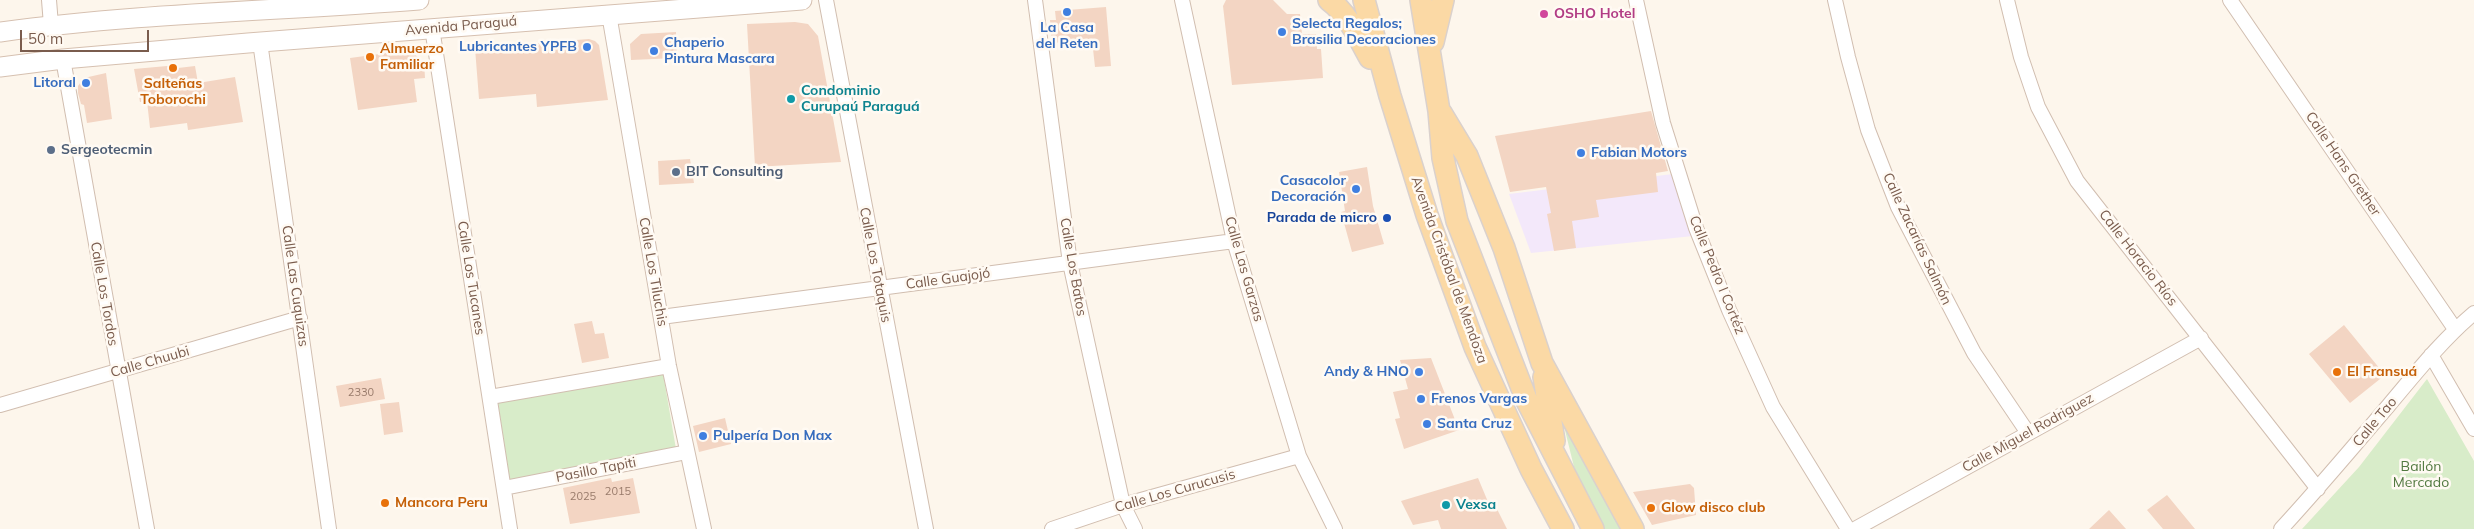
<!DOCTYPE html>
<meta charset="utf-8">
<style>
body{margin:0}
#map{position:relative;width:2474px;height:529px;overflow:hidden;background:#fdf6ec;font-family:Mulish,sans-serif}
canvas{display:block}
.scale{position:absolute;left:20px;top:30px;width:129px;height:22px;box-sizing:border-box;border:2px solid #7a5c4d;border-top:0;padding-left:6px;font-size:15px;line-height:18px;white-space:nowrap;color:#7a5c4d;-webkit-text-stroke:4px #fffaf3;paint-order:stroke}
</style>
<div id="map">
<canvas width="2474" height="529"></canvas>
<div class="scale">50 m</div>
</div>
<script>
const c = document.querySelector('canvas').getContext('2d');
c.lineJoin = 'round';
function fill(path, color) {
  c.fillStyle = color;
  c.fill(path, 'evenodd');
}
function strokePath(path, color, width, dash) {
  c.strokeStyle = color;
  c.lineWidth = width;
  c.lineCap = dash ? 'butt' : 'round';
  c.setLineDash(dash || []);
  c.stroke(path);
}
function write(font, color, halo, rows, align = 'center') {
  c.font = font + ' Mulish,sans-serif';
  c.lineWidth = 5;
  c.setLineDash([]);
  c.textBaseline = 'middle';
  c.strokeStyle = halo;
  c.fillStyle = color;
  for (const [text, x, y, turn = 0] of rows) {
    c.save();
    c.translate(x, y);
    c.rotate((+turn || 0) * Math.PI / 180);
    c.textAlign = isNaN(turn) ? turn : align;
    if (halo) c.strokeText(text, 0, 0);
    c.fillText(text, 0, 0);
    c.restore();
  }
}
fill(new Path2D(`
 M1673,174L1693,236L1531,253L1509,194Z`), '#f3e8fa');
fill(new Path2D(`
 M663,373L676,449L510,481L498,403Z
 M2427,379L2474,461V529H2302L2359,467Z
 M1562,418L1621,529H1603L1574,467Z`), '#d8ecc9');
fill(new Path2D(`
 M1226,0H1273L1287,14H1300L1302,34H1316L1317,49H1321L1323,78L1232,85L1223,6Z
 M1106,7L1111,66L1095,67L1092,40L1052,43L1050,20H1056L1055,11Z
 M795,22L808,24L818,36L841,162L755,167L747,24Z
 M676,32L677,58L631,60L630,44L641,34Z
 M589,39L595,41L599,45L608,100L537,107L536,94L479,99L475,48Z
 M409,50L424,62L425,78L414,79L417,102L358,110L350,58Z
 M178,65V68L195,66L198,83L235,77L243,122L188,130L187,123L150,128L147,101L140,102L134,69Z
 M106,73L112,119L87,123L84,105L81,104L78,93V86L84,78Z
 M1651,111L1668,171L1656,173L1658,192L1596,200L1599,217L1572,221L1576,248L1554,251L1547,214L1551,213L1546,187L1510,192L1495,136Z
 M690,159L694,183L659,185L658,161Z
 M1367,167L1373,206L1384,244L1352,252L1341,212L1345,211L1339,172Z
 M592,321L595,334L604,333L609,358L582,363L574,324Z
 M2344,325L2385,375L2350,403L2309,354Z
 M1431,358L1459,430L1404,449L1395,419L1400,418L1393,392L1408,389L1400,360Z
 M381,378L385,399L340,407L336,386Z
 M399,402L403,432L384,435L380,404Z
 M725,418L731,444L699,452L693,426Z
 M611,478L612,482L633,478L640,513L570,524L563,488Z
 M1478,478L1491,509L1496,507L1507,529H1441L1438,520L1413,525L1401,501Z
 M1690,484L1694,488L1696,515L1652,525L1633,492Z
 M2167,495L2195,529H2163L2147,510Z
 M2109,510L2126,529H2089Z`), '#f3d5c3');
const street = new Path2D(`
 M49,0L51,25
 M826,0L926,529
 M1035,0L1070,263L1123,505L1135,529
 M1182,0L1234,241L1299,456L1335,529
 M1636,0L1663,123L1696,228L1729,310L1773,407L1848,529
 M1835,0L1848,57L1868,130L1898,207L1974,353L2028,433
 M2007,0L2021,57L2038,107L2077,181L2318,489
 M2230,0L2455,329
 M609,14L669,366L704,529
 M432,28L510,529
 M260,42L329,529
 M63,59L147,529
 M661,317L1234,241
 M2431,355L2474,429
 M490,397L669,366
 M0,405L300,318
 M504,488L687,452
 M1052,529L1123,505L1299,456
 M1855,529L2201,338
 M2281,529C2318,489 2353,447 2389,405C2416,373 2442,340 2474,313`);
const secondary = new Path2D(`
 M0,32C139,13 279,11 419,0
 M0,67L63,59L248,43L802,0`);
const primary = new Path2D(`
 M1329,0C1348,14 1359,38 1370,58
 M1364,0L1390,96L1427,215L1475,347L1531,469L1563,529
 M1421,0L1439,111L1443,158L1457,221L1527,401L1593,529
 M1433,42L1443,0
 M1441,113L1467,156L1504,248L1542,363L1633,529
 M1544,377L1554,441`);
strokePath(street, '#d1beb0', 16);
strokePath(secondary, '#d6c0b0', 21);
strokePath(primary, '#dad1cd', 24);
strokePath(street, '#fff', 14);
strokePath(secondary, '#fff', 19);
strokePath(primary, '#fbd9a5', 21);
for (const [x, y, r, color] of [
 [1067,12,5,"#3f7fe0"],
 [1544,14,5,"#d1479c"],
 [1282,32,5,"#3f7fe0"],
 [587,47,5,"#3f7fe0"],
 [654,51,5,"#3f7fe0"],
 [370,57,5,"#e8710a"],
 [173,68,5,"#e8710a"],
 [86,83,5,"#3f7fe0"],
 [791,99,5,"#0f9aa8"],
 [51,150,5,"#5c6f8a"],
 [1581,153,5,"#3f7fe0"],
 [676,172,5,"#5c6f8a"],
 [1356,189,5,"#3f7fe0"],
 [1387,218,5,"#1a4fb4"],
 [1419,372,5,"#3f7fe0"],
 [2337,372,5,"#e8710a"],
 [1421,399,5,"#3f7fe0"],
 [1427,424,5,"#3f7fe0"],
 [703,436,5,"#3f7fe0"],
 [385,503,5,"#e8710a"],
 [1446,505,5,"#0f9aa8"],
 [1651,508,5,"#e8710a"]
]) {
  const dot = new Path2D();
  dot.arc(x, y, r, 0, 2 * Math.PI);
  c.fillStyle = color;
  c.fill(dot);
  strokePath(dot, '#fffaf3', 2);
}
write('11px', '#987a6a', null, [
 ["2330",361,393],
 ["2015",618,492],
 ["2025",583,497]
]);
write('bold 14px', '#b23c85', '#fffaf3', [
 ["OSHO Hotel",1554,14]
], 'left');
write('bold 14px', '#366cbe', '#fffaf3', [
 ["Selecta Regalos;",1292,24],
 ["Brasilia Decoraciones",1292,40],
 ["La Casa",1067,28,"center"],
 ["del Reten",1067,44,"center"],
 ["Chaperio",664,43],
 ["Pintura Mascara",664,59],
 ["Lubricantes YPFB",577,47,"right"],
 ["Litoral",76,83,"right"],
 ["Fabian Motors",1591,153],
 ["Casacolor",1346,181,"right"],
 ["Decoración",1346,197,"right"],
 ["Andy & HNO",1409,372,"right"],
 ["Frenos Vargas",1431,399],
 ["Santa Cruz",1437,424],
 ["Pulpería Don Max",713,436]
], 'left');
write('14px', '#7a5c4d', '#fffaf3', [
 ["Avenida Paraguá",461,26,-5],
 ["Calle Hans Grether",2343,164,56],
 ["Calle Zacarías Salmón",1917,239,65],
 ["Calle Horacio Ríos",2138,258,52],
 ["Calle Los Totaquis",875,265,79],
 ["Calle Los Batos",1073,267,80],
 ["Calle Las Garzas",1244,269,74],
 ["Avenida Cristóbal de Mendoza",1449,270,70],
 ["Calle Los Tiluchis",653,272,80],
 ["Calle Pedro I Cortéz",1717,275,68],
 ["Calle Los Tucanes",471,278,81],
 ["Calle Guajojó",948,279,-8],
 ["Calle Las Cuquizas",295,286,82],
 ["Calle Los Tordos",104,294,80],
 ["Calle Chuubi",150,362,-16],
 ["Calle Tao",2375,422,-50],
 ["Calle Miguel Rodriguez",2028,433,-29],
 ["Pasillo Tapiti",596,470,-11],
 ["Calle Los Curucusis",1175,491,-16]
]);
write('bold 14px', '#c56008', '#fffaf3', [
 ["Almuerzo",380,49],
 ["Familiar",380,65],
 ["Salteñas",173,84,"center"],
 ["Toborochi",173,100,"center"],
 ["El Fransuá",2347,372],
 ["Mancora Peru",395,503],
 ["Glow disco club",1661,508]
], 'left');
write('bold 14px', '#0d838f', '#fffaf3', [
 ["Condominio",801,91],
 ["Curupaú Paraguá",801,107],
 ["Vexsa",1456,505]
], 'left');
write('bold 14px', '#4e5e75', '#fffaf3', [
 ["Sergeotecmin",61,150],
 ["BIT Consulting",686,172]
], 'left');
write('bold 14px', '#164399', '#fffaf3', [
 ["Parada de micro",1377,218]
], 'right');
write('14px', '#537a41', '#fffaf3', [
 ["Bailón",2421,467],
 ["Mercado",2421,483]
]);
</script>
